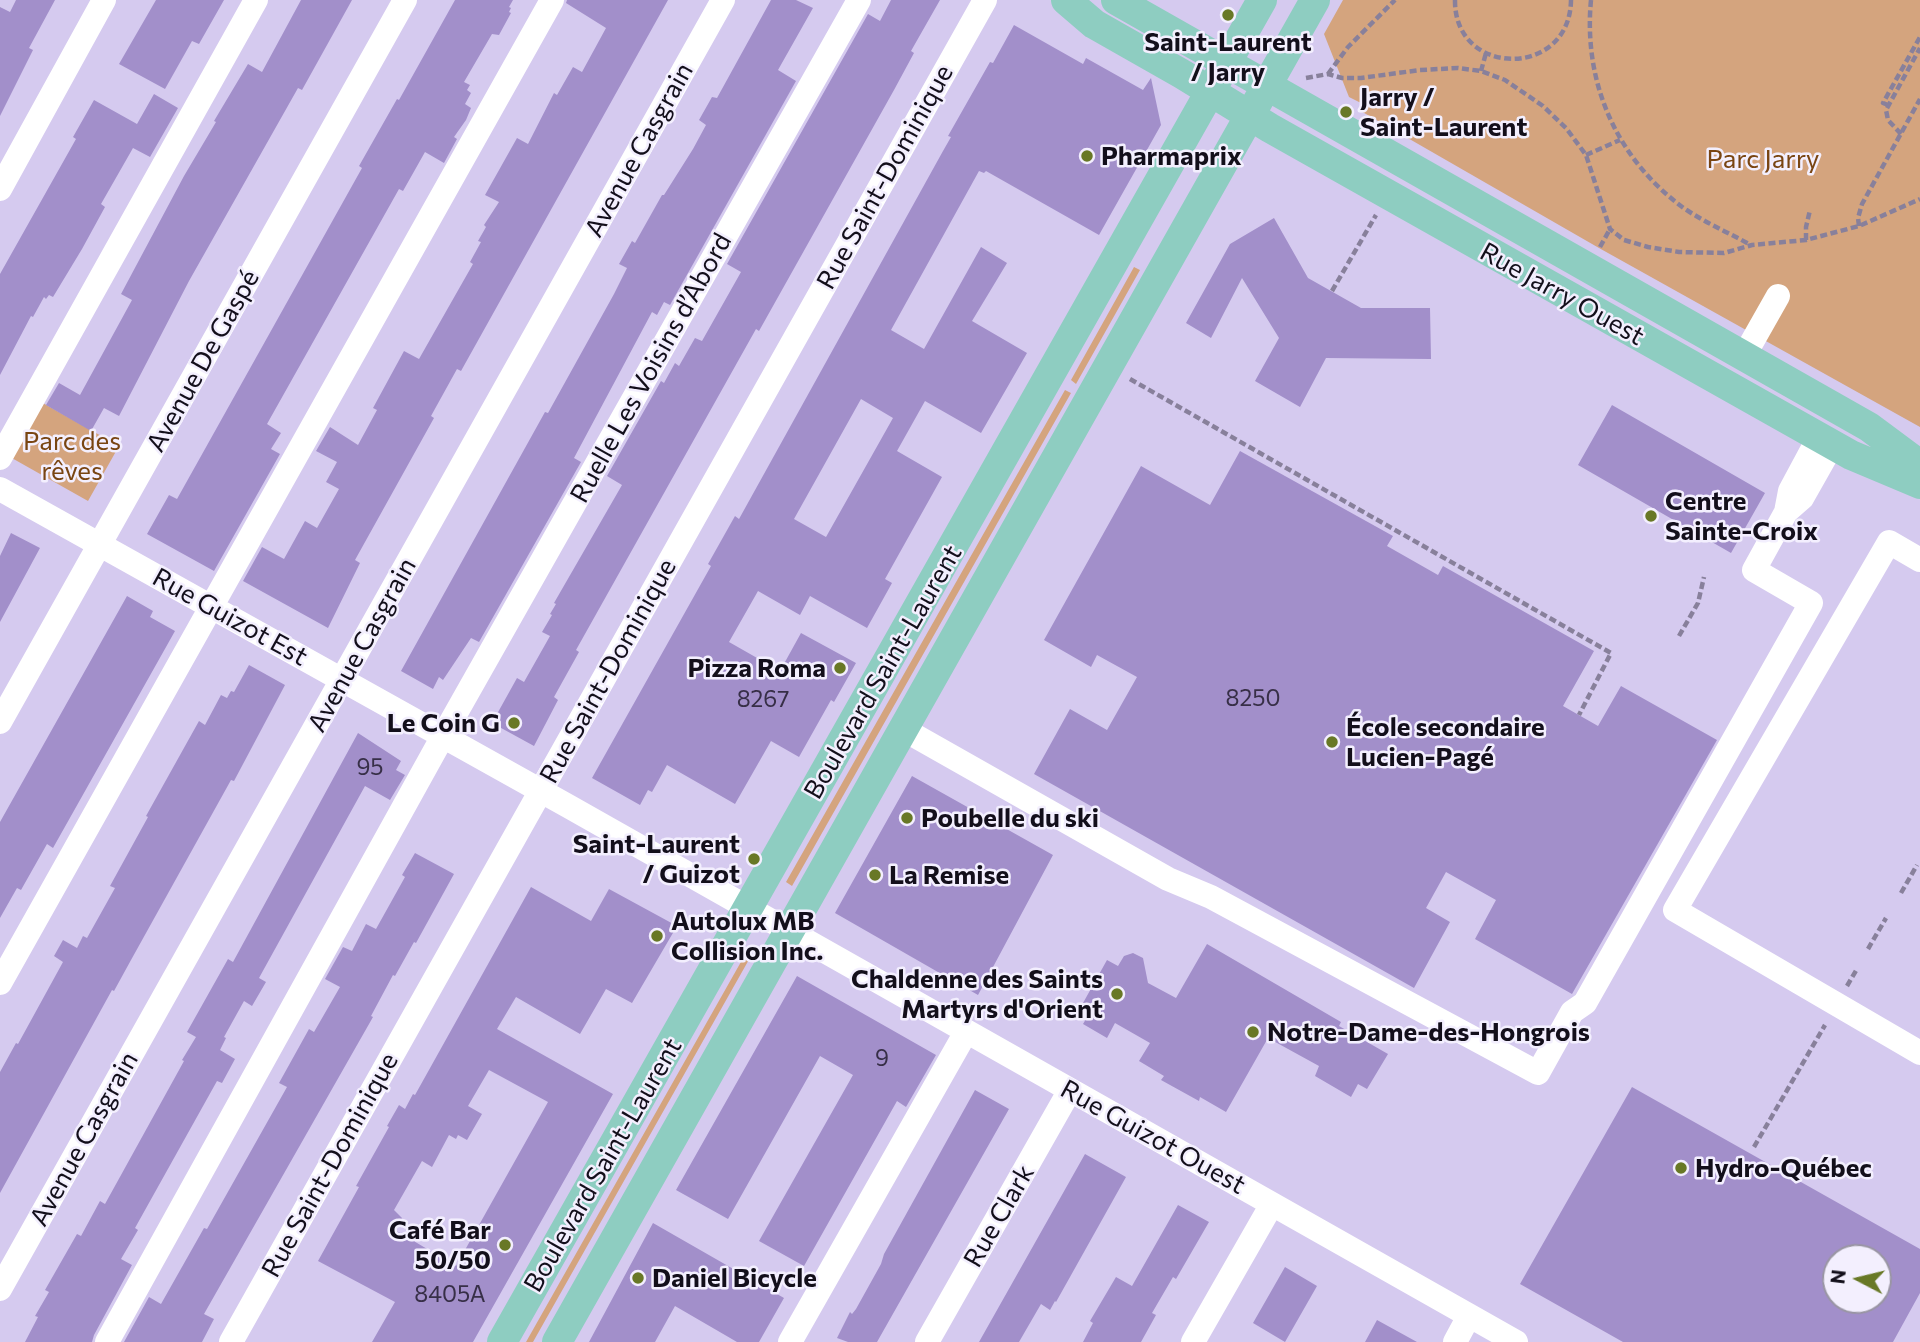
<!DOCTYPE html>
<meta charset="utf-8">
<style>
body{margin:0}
#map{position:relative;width:1920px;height:1342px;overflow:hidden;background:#d5caef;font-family:Commissioner,sans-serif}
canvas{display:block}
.north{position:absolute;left:1822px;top:1244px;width:70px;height:70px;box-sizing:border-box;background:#f3effe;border:2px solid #9995a3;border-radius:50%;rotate:277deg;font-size:19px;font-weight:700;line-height:28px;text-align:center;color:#130f1b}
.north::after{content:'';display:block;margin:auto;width:24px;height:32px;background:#687826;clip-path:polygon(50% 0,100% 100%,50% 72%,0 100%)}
</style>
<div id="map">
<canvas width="1920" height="1342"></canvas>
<div class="north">N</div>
</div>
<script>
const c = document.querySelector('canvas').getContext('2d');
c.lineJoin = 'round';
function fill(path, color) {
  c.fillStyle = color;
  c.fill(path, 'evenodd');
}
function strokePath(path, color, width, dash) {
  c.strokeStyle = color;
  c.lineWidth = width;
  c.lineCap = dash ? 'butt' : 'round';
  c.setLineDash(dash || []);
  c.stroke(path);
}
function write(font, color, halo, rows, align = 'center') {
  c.font = font + ' Commissioner,sans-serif';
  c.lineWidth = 5;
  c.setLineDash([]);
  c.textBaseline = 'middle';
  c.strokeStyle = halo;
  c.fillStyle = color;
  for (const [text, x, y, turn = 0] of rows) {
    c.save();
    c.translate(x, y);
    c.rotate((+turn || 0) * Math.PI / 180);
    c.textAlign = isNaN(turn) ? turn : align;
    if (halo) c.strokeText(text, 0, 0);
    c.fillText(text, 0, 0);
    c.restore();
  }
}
fill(new Path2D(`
 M1343,0H1920V427L1599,248L1359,110L1363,104L1349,97L1324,34Z
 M1134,267L1140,270L1076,384L1071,380Z
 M1065,390L1071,393L792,886L786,882Z
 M41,402L119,446L88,501L10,457Z
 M746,953L751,956L533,1342H526Z`), '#d4a47e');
fill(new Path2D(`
 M16,0H55L29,48L33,50L0,116V7L10,12Z
 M156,0H224L199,44L192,41L165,89L119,64Z
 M301,0H352L302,90L298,88L189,281L119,416L104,408L91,431L46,405L59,383L80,395L132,300L121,294L184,176L216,122L214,121L248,64L262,72Z
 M455,0H513L509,7L511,8L509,12L511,13L499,35L492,34L464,82L470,85L467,90L471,93L465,104L471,108L466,120L454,137L457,139L444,163L425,152L403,191L399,189L267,424L281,433L271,449L280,454L214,571L147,534L169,495L177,499L362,168L359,166L397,99L399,100Z
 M567,0H668L461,371L457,369L431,416L434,418L355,560L360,563L328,628L243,581L262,547L284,559L305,521L317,528L339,489L326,482L337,462L316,451L330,427L358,445L377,410L373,408L404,351L419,359L473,264L470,262L481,242L478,241L486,227L484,225L499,202L485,195L517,138L528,144L554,93L557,95L573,67L582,72L606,28L566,3Z
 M771,0H796L813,8L778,70L796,81L670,305L664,302L657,315L652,312L574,458L581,462L479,642L471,638L443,680L439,677L433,689L401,671L545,412L548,413L614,294L627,268L619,264L632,241L635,243L662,195H664L693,149L706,125L699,120L712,97L717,98Z
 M891,0H940L911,51L914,53L894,90L759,331L756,329L576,650L579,652L554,697L558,700L534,746L492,723L517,678L524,682L550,636L542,632L552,615L550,614L556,604L554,603L622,485L607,476L661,381L664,383L675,363L679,366L695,338L702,341L741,272L727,264L868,14L880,21Z
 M1014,25L1083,64L1086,58L1143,90L1151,78L1161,125L1099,235L986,171L984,173L979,171L891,330L924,349L981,247L1007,263L972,321L1027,353L981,433L925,401L897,451L942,477L885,579L892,583L867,628L810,596L800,615L758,591L729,642L780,671L801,633L856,663L834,702L831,700L799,757L771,741L735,804L667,765L652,792L648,790L640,805L592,778L711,566L708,564L735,516L739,519L943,151L951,137L948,136L990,62L993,63ZM861,399L893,418L826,537L794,519Z
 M154,94L178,108L150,157L133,148L101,204L105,207L82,249L53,297L49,295L46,299L44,297L33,317L31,316L0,375V274L76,139L73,137L94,100L137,124Z
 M1274,218L1308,278L1361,308H1430L1431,359L1326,358L1300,407L1255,381L1279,338L1242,278L1211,338L1186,323L1230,244Z
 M1612,405L1765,493L1731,553L1578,465Z
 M1240,451L1393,536L1387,546L1438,575L1443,566L1594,651L1563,706L1598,726L1621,686L1717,740L1572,994L1475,939L1496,900L1446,872L1426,908L1450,922L1414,988L1034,774L1070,709L1107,730L1137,677L1097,655L1091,667L1044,640L1141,466L1210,505Z
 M11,533L40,548L0,622V556Z
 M127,596L153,611L150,617L175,631L53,848L47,844L21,890L17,888L0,918V822Z
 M249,665L285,685L234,781L231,780L131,960L114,991L112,990L0,1193V1072L16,1043L18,1044L63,962L54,956L63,940L77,948L83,936L87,938L115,888L110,886L148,817L146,816L199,721L205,725L221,695L227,698L231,691L234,692Z
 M358,733L401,761L396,770L405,775L390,800L365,786L259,978L266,982L252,1006L244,1001L224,1037L226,1038L220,1050L235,1059L222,1083L217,1081L135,1228L138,1230L121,1259L132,1265L94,1335L92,1342H25L38,1317L35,1316L49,1292L45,1290L77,1234L81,1236L100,1201L105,1204L184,1061L182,1060L196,1037L187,1032L228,959L233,962Z
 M912,776L1053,855L978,995L835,913Z
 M415,853L454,874L416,943L414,942L395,976L393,975L371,1016L373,1017L204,1314L214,1319L202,1342H124L149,1297L161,1304L204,1228L207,1229L287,1087L279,1083L309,1029L314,1032L340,987L325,979L343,947L352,951L366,924L376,929L405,877L402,875Z
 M531,887L591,921L609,889L677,926L632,1003L606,989L580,1034L516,997L497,1029L613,1094L473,1342H372L395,1302L318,1261L359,1187L356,1186L389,1127L387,1126L399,1105L405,1109L413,1094L415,1095ZM489,1070L548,1102L456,1266L395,1230L402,1218L394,1210L422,1161L432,1167L449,1135L456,1139L458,1135L467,1140L482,1114L468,1106Z
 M1207,944L1341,1022L1339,1026L1388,1054L1367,1089L1358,1084L1351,1097L1315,1076L1319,1066L1268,1038L1226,1112L1200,1097L1199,1101L1161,1080L1164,1076L1139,1061L1150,1043L1115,1023L1107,1038L1083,1024L1092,1009L1083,1003L1107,960L1118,966L1124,956L1133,953L1143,958L1148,983L1176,998Z
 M797,976L936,1055L906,1107L897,1101L804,1266L759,1241L853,1075L820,1056L728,1219L676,1190Z
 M1632,1087L1920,1249V1293L1893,1342H1623L1520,1284ZM1836,1258H1878V1300H1836Z
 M975,1090L1009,1109L877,1342H848L837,1338L850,1312L852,1314L856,1309L881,1264L884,1254Z
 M1085,1154L1126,1177L1056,1302L1055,1301L1050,1310L1041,1304L1019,1342H979Z
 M1178,1205L1209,1222L1176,1279L1173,1277L1152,1313L1156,1315L1141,1342H1083L1093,1323L1090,1321L1116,1277L1132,1286Z
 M653,1223L784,1298L759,1342H737L675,1306L655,1342H589Z
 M1285,1267L1317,1286L1285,1342L1253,1323Z
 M1377,1320L1417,1342H1365Z`), '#a28fca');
strokePath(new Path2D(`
 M1455,0C1454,78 1570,79 1571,0
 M1591,0C1583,83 1617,160 1685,209C1706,223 1729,233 1751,245
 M1481,71L1486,53
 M1328,74L1348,47L1395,0
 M1306,78L1328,74L1342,78H1361L1420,70L1458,68L1481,71L1505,80L1543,106L1566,128L1586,155L1610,229L1624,240L1648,247L1679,252L1724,253L1752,245L1806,240L1859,226L1920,199
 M1888,105L1883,103L1920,37
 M1901,134L1888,120L1886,110L1920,48
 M1586,155L1620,140
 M1859,226L1858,218L1862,204L1920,99
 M1806,240V227L1810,210
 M1600,247L1610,229
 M1332,291L1376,215
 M1130,379L1611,653L1579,715
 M1679,636L1698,603L1704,577
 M1901,893L1917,865
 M1868,949L1886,918
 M1847,986L1857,969
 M1754,1147L1825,1025`), '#88809b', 4.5, [7, 3.5]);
strokePath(new Path2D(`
 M0,189L104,0
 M1744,356L1778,296
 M1819,437L1790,491L1786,512L1802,498L1832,445
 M0,458L256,0
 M0,489L568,806L1516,1342
 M1920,560L1889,542L1675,910L1920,1053
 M0,722L405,0
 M903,729L1168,879L1211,897L1538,1073L1572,1012L1585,1003L1811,603L1754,570L1786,512
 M0,983L552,0
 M0,1289L723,0
 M107,1342L443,736L859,0
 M231,1342L985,0
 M790,1342L966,1032
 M927,1342L1070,1090
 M1193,1342L1272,1204
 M1455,1342L1469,1316`), '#fff', 24);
strokePath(new Path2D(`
 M1066,0L1094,24L1182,74L1270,128L1851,455L1920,484
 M1116,0L1869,427L1920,465
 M502,1342L1262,0
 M557,1342L1315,0`), '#8ecdc1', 30);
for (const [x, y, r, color] of [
 [1228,15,7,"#687826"],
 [1346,112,7,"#687826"],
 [1087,156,7,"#687826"],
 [1651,516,7,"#687826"],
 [840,668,7,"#687826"],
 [514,723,7,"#687826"],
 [1332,742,7,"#687826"],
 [907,818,7,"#687826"],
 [754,859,7,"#687826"],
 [875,875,7,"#687826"],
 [657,936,7,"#687826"],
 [1117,994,7,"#687826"],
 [1253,1032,7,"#687826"],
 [1681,1168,7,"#687826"],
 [505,1245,7,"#687826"],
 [638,1278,7,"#687826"]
]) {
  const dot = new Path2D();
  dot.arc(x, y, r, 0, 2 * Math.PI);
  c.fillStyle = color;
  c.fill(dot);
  strokePath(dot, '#f3effe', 2.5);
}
write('23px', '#372f47', null, [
 ["8250",1253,698],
 ["8267",763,699],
 ["95",370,767],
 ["9",882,1058],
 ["8405A",450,1294]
]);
write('bold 26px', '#130f1b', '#f3effe', [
 ["Saint-Laurent",1228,42,"center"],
 ["/ Jarry",1228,72,"center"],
 ["Jarry /",1360,97],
 ["Saint-Laurent",1360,127],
 ["Pharmaprix",1101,156],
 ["Centre",1665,501],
 ["Sainte-Croix",1665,531],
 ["Pizza Roma",826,668,"right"],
 ["Le Coin G",500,723,"right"],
 ["École secondaire",1346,727],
 ["Lucien-Pagé",1346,757],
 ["Poubelle du ski",921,818],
 ["Saint-Laurent",740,844,"right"],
 ["/ Guizot",740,874,"right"],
 ["La Remise",889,875],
 ["Autolux MB",671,921],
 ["Collision Inc.",671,951],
 ["Chaldenne des Saints",1103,979,"right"],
 ["Martyrs d'Orient",1103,1009,"right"],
 ["Notre-Dame-des-Hongrois",1267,1032],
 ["Hydro-Québec",1695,1168],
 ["Café Bar",491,1230,"right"],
 ["50/50",491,1260,"right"],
 ["Daniel Bicycle",652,1278]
], 'left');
write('26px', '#130f1b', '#f3effe', [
 ["Avenue Casgrain",639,150,-61],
 ["Rue Saint-Dominique",885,177,-61],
 ["Rue Jarry Ouest",1562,294,29],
 ["Avenue De Gaspé",203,361,-61],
 ["Ruelle Les Voisins d’Abord",651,368,-61],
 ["Rue Guizot Est",230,617,29],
 ["Avenue Casgrain",362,645,-61],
 ["Rue Saint-Dominique",608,671,-61],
 ["Boulevard Saint-Laurent",883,672,-60],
 ["Rue Guizot Ouest",1153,1137,29],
 ["Avenue Casgrain",84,1139,-61],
 ["Rue Saint-Dominique",330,1165,-61],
 ["Boulevard Saint-Laurent",603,1165,-60],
 ["Rue Clark",999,1216,-60]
]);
write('26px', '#794512', '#f3effe', [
 ["Parc Jarry",1763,159],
 ["Parc des",72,441],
 ["rêves",72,471]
]);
</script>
